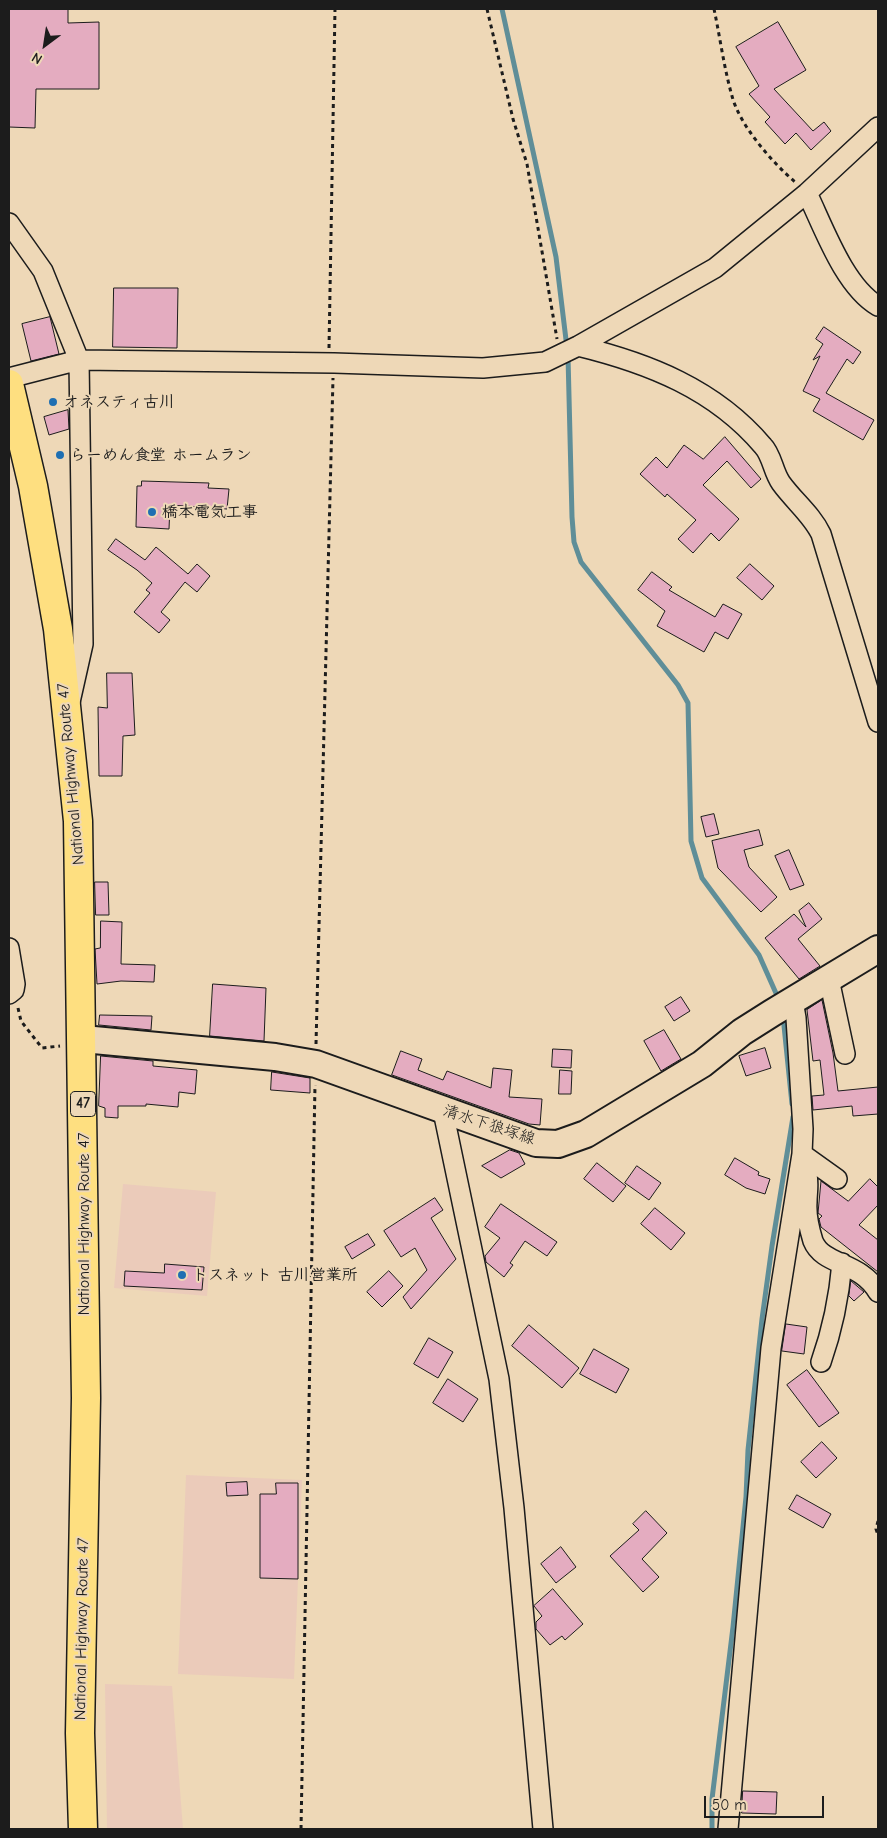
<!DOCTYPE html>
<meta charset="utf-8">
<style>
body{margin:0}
#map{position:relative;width:887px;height:1838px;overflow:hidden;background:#eed8b7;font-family:"Comic Neue",sans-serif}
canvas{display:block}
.frame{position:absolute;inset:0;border:10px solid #1c1c1c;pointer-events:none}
.north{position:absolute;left:20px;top:20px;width:50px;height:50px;-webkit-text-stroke:4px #eed8b7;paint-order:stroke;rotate:211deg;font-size:14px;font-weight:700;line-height:20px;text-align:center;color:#1c1c1c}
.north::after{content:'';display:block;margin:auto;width:18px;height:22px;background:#1c1c1c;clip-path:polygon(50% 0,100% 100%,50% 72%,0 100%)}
.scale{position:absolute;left:704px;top:1796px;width:120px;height:22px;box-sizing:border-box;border:2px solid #1c1c1c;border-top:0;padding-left:6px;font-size:15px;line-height:18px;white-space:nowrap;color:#1c1c1c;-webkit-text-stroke:4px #eed8b7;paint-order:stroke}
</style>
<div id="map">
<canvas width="887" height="1838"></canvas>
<div class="frame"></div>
<div class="north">N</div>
<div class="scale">50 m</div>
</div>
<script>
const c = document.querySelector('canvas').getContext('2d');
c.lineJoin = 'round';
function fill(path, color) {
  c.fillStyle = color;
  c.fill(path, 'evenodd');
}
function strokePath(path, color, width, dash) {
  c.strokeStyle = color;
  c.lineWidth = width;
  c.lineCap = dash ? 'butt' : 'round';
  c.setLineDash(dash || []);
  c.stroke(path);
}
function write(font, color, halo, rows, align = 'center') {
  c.font = font + ' "Comic Neue","Klee One",sans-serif';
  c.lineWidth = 4;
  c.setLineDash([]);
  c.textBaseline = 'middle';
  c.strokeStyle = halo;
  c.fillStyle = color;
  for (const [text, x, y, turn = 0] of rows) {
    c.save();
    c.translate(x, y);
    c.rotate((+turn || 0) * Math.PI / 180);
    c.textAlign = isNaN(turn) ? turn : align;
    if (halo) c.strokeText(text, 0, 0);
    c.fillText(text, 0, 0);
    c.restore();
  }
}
fill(new Path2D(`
 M123,1184L216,1192L207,1296L114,1288Z
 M186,1475L302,1480L294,1679L178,1674Z
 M105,1684L172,1686L183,1829H107Z`), '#ebcbba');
strokePath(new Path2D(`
 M502,9L556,257L567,348
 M568,356L572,517L574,542L581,562L678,685L688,703L691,841L702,878L759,955L779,1000
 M783,1016L792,1104
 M712,1829V1799L733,1627L746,1497L748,1450L762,1319L772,1246L793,1117`), '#5f8e98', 5);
const building = new Path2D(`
 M9,9H68V23L99,22V89H36L35,128L9,127Z
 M778,22L806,70L774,89L813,131L824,122L831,131L811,150L796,133L785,144L765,122L770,117L749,94L759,86L736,47Z
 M114,288H178L177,348L113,347Z
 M50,317L59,354L31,361L22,324Z
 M824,327L861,352L853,364L847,359L826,393L874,420L863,440L813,411L820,399L803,391L820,356L813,360L823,344L816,339Z
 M68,410L69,429L49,435L44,417Z
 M725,437L761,479L751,488L727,461L703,485L739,519L719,541L711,533L693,553L678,539L696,520L667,494L665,497L640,474L656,457L667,468L684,445L703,459Z
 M142,481L209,483L208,488L229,489L227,509L170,505L169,529L136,527L137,486H141Z
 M116,539L145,560L156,547L188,574L197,564L210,576L197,592L185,582L161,612L170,620L159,633L134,612L150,593L146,590L152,583L137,570L108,550Z
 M750,564L774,586L762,600L737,578Z
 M652,572L672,587L669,590L715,617L723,604L742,614L728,639L715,632L704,652L657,626L665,611L638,590Z
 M107,673H132L135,735L123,736L122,776H99L98,707L107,708Z
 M714,814L719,834L706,837L701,817Z
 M759,830L763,845L744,850L749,867L777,897L761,912L718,868L712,841Z
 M789,850L804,885L790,890L775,856Z
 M95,882H108L109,915H96Z
 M809,903L822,919L798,939L820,966L799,979L765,938L794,914L806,927L799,911Z
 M101,921L122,922L121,964L155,965L154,982L121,981L97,984L95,949L100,948Z
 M213,984L266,988L264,1041L210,1036Z
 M681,997L690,1011L674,1021L665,1007Z
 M822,1000L833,1053L838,1091L878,1087V1114L853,1116L852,1106L813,1110L812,1096L824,1095L820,1060L813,1061L807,1010Z
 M100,1015L152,1016L151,1030L99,1025Z
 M664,1030L681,1059L661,1071L644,1041Z
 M765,1048L771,1068L746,1076L739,1056Z
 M553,1049L572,1050L571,1068L552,1067Z
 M401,1051L422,1059L418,1070L443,1080L447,1071L491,1088L493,1068L512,1070L509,1097L542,1099L540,1125L529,1124L392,1075Z
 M101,1056L153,1061V1066L197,1070L195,1094L179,1092L178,1107L146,1104V1106H118V1118L105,1117V1108L99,1106Z
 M560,1070L572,1071L571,1094H559Z
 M272,1072L310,1078V1093L271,1090Z
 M510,1150L519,1153L525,1164L501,1178L482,1166Z
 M735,1158L759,1172L758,1175L770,1179L765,1194L746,1188L725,1175Z
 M597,1163L626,1186L613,1202L584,1179Z
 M637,1166L661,1183L649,1200L625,1183Z
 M870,1179L878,1187V1205L859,1225L878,1240V1272L821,1227L819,1219L822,1216L818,1213L821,1181L848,1201Z
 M435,1198L443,1210L431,1218L456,1259L411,1309L403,1297L427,1270L415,1248L401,1257L384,1231Z
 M501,1204L557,1242L547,1256L525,1241L510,1263L513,1265L504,1277L486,1262L485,1256L500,1238L485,1227Z
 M655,1208L685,1233L671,1250L641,1224Z
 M368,1234L375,1245L352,1259L345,1247Z
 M165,1264L204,1267L202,1290L124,1286L125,1271L164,1273Z
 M389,1271L403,1286L382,1307L367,1292Z
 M851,1281L864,1292L854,1301L849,1296Z
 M786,1324L807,1327L804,1354L782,1351Z
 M529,1325L579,1368L562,1388L512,1346Z
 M429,1338L453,1352L438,1378L414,1364Z
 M594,1349L629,1369L616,1393L580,1374Z
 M807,1370L839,1413L819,1427L787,1385Z
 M448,1379L478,1399L463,1422L433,1403Z
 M822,1442L837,1458L816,1478L801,1462Z
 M247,1482L248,1495L227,1496L226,1483Z
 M276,1483H298V1579L260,1578V1494H276Z
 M797,1495L831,1514L823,1528L789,1509Z
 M646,1511L667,1533L642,1559L659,1577L643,1592L610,1556L639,1530L633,1524Z
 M561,1547L576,1567L556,1583L541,1564Z
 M553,1589L583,1624L565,1640L562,1636L550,1645L536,1629V1622L542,1616L534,1606Z
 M743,1791L777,1792L776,1814L742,1813Z`);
fill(building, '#e4acc0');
strokePath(building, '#1c1c1c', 1);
const minor = new Path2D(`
 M807,193C824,228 844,286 878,306
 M9,223L43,271L79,360L83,644L70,702
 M578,346C648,363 715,389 763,446C772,455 773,472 781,483C794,501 812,515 821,534L878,722
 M9,378L79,360L334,363L483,368L545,362L578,346L715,268L807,193L878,127
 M9,948L15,984L14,990L9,994
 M829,979L845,1054
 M443,1111L499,1379L514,1508L543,1829
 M802,1154L837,1179
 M807,1175C809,1184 807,1193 807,1202C806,1215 809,1228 813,1241C823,1266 860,1261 878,1292
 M821,1362C833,1328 839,1298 842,1263
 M728,1829L771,1348L802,1154L803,1129L796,1018L793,1001`);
const secondary = new Path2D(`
 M83,1039L275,1057L316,1064L536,1143L558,1144L586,1134L702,1064L742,1032L772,1013L878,949`);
const trunk = new Path2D(`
 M9,384L33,486L58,629L78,821L86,1398L80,1733L83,1829`);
strokePath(minor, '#1c1c1c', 22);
strokePath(secondary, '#1c1c1c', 30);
strokePath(trunk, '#1c1c1c', 31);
strokePath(new Path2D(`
 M487,9L513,119L527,164L557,339
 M714,9C720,37 724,68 732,96C740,126 772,162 795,182
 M329,348L335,9
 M18,1008L21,1021L42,1048L60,1046
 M316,1044L333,378
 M878,1521L876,1529L878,1535
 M301,1829L315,1085`), '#1c1c1c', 3, [4, 4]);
strokePath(minor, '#eed8b7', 19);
strokePath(secondary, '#eed8b7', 26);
strokePath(trunk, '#fedf80', 28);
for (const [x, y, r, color] of [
 [53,402,5,"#1f6fb2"],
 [60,455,5,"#1f6fb2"],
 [152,512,5,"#1f6fb2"],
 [182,1275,5,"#1f6fb2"]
]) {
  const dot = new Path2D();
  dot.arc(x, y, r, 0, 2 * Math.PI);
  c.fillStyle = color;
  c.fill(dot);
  strokePath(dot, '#eed8b7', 2);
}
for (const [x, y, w] of [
 [83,1104,25]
]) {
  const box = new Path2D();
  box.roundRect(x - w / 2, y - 12.5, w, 25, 4);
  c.fillStyle = '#eed8b7';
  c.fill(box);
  strokePath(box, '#1c1c1c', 1);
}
write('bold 15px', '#1c1c1c', null, [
 ["47",83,1104]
]);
write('bold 16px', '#1c1c1c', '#eed8b7', [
 ["オネスティ古川",63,402],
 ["らーめん食堂 ホームラン",70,455],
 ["橋本電気工事",162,512],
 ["トスネット 古川営業所",192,1275]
], 'left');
write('16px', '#1c1c1c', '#eed8b7', [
 ["National Highway Route 47",71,774,-95],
 ["清水下狼塚線",489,1125,18],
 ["National Highway Route 47",84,1224,-90],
 ["National Highway Route 47",82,1629,-89]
]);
</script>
